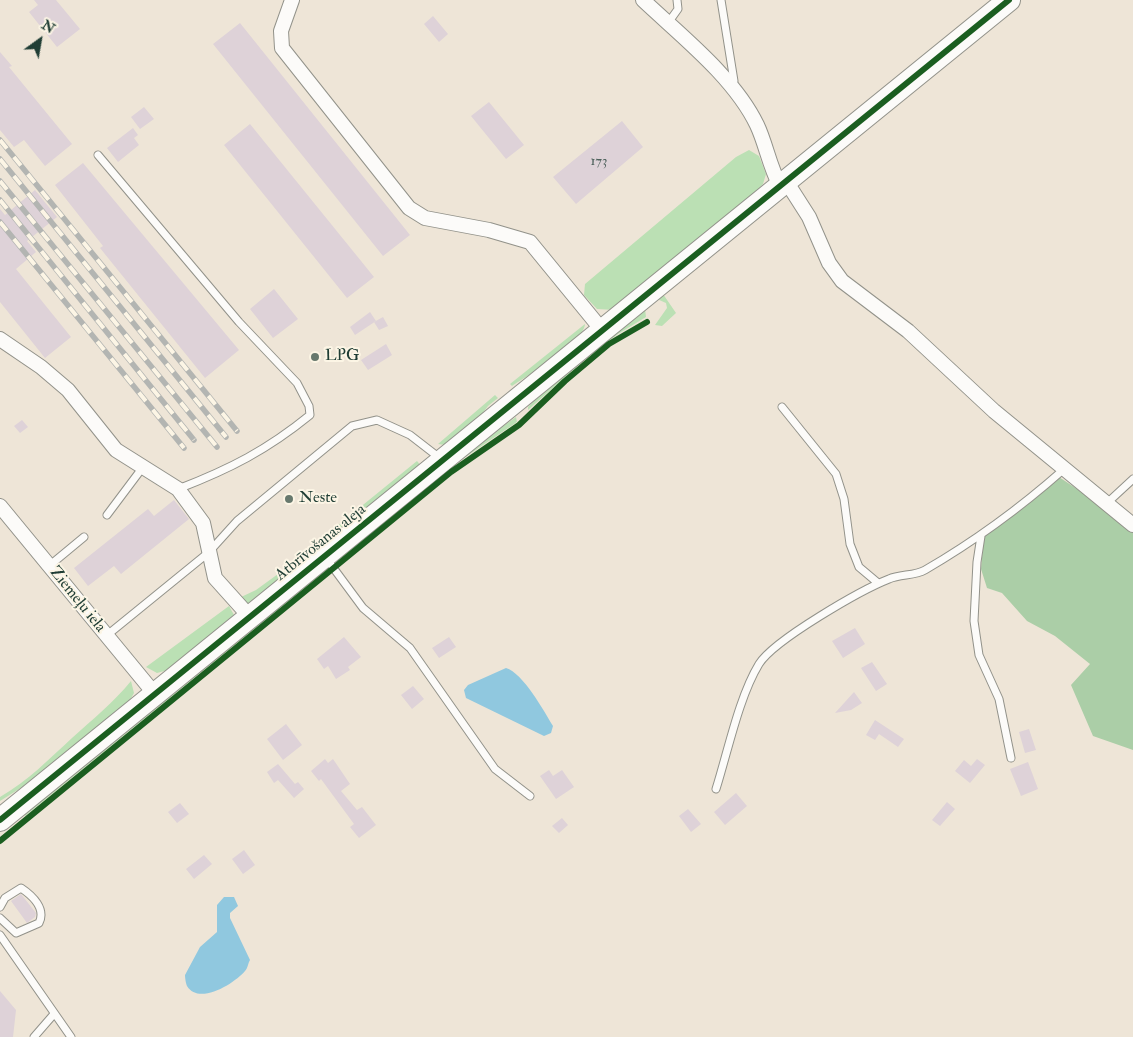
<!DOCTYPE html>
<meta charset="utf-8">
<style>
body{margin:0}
#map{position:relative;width:1133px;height:1037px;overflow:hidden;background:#eee5d7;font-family:"IM FELL Double Pica",serif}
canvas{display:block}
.north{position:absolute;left:15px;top:15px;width:50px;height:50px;-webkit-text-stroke:4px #fcf5e5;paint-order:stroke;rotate:32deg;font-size:14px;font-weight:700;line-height:20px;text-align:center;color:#1f3d34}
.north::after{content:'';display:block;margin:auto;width:18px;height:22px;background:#1f3d34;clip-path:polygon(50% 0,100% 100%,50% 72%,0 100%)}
</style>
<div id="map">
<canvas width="1133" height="1037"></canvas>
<div class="north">N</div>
</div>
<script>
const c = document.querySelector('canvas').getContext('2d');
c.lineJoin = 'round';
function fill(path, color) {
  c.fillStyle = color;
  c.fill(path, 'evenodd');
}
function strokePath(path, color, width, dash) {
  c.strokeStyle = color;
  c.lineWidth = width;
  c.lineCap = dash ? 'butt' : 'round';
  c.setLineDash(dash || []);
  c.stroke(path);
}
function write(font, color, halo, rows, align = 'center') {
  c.font = font + ' "IM FELL Double Pica",serif';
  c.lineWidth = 4;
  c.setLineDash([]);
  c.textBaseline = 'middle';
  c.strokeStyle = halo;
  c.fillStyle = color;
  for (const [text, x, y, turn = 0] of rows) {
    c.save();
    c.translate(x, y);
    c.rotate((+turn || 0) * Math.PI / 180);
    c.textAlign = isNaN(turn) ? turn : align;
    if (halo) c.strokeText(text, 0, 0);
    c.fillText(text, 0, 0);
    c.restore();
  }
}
fill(new Path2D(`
 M749,150L759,156L766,174L763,184L752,196L615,310L597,309L584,295L585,284L736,157Z
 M663,294L676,313L662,326L655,325L667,308L666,303L657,299L645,309L646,317L618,334L591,355V351Z
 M585,324C584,342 529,375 512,386L510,384Z
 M577,362L581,363L528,410V407L551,381Z
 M495,395L498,398L488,406L473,426L445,445L438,444Z
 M516,417L517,422L455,464L465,453Z
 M417,461L423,468L383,494L252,604H247L239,598L256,590L278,574Z
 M432,480L434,482L338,562L337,560Z
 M327,567L329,568L25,816L24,814Z
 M229,606L234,615L168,670L157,673L146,667Z
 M131,681L134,693L130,700L24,786L0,801V797C29,780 48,760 72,738C93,719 114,702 131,681Z`), '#bbe0b4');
fill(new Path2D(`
 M1059,477L1095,501L1133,533V750L1093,736L1071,685L1090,664L1055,636L1027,621L1002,593L987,588L981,569L984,534Z`), '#abcea7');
fill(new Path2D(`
 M506,668C523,673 544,711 553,726L551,733L544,736L466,698L464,690L468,685Z
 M224,897H234L238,906L230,913V918L250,960C248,963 248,968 245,971C235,983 199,1006 187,986C186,984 185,978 185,975L200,947L217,932V905Z`), '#90c8df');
fill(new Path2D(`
 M34,0H56L80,29L57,47L29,12L38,5Z
 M433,16L448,34L439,42L424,24Z
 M240,23L410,235L383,256L213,44Z
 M0,52L12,66L9,67L72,144L45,166L24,140L14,147L0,130Z
 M489,102L524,145L506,159L471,116Z
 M144,107L154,119L140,129L131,117Z
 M622,121L643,147L576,204L553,177Z
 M250,124L374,277L347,298L224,145Z
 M133,128L138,135L134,138L139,145L118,162L107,148Z
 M83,163L239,350L205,378L100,248L103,246L55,185Z
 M35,190L57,217L27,241L36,252L16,269L71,337L45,358L0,302V209L5,215Z
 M274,289L298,319L273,338L250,309Z
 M370,312L376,321L355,335L350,327Z
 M383,317L388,326L379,330L374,322Z
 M386,344L392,355L368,370L361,360Z
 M22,420L28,427L20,433L14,426Z
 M174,500L189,519L121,574L114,566L88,586L74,568L148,509L154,516Z
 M855,628L865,644L843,658L832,641Z
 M344,637L361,657L348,667L350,670L336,679L328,666L324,669L317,659Z
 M449,637L456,647L439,658L432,648Z
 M872,662L887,684L876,691L861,668Z
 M413,686L424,699L412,709L401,695Z
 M854,692L862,703L851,710L835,713Z
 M875,720L904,739L898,747L879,734L875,740L866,735Z
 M286,724L302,745L283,760L267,739Z
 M1029,729L1036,750L1025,753L1019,732Z
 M325,759L328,763L333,759L350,784L341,791L357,810L362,807L376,825L359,838L350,827L354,824L321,779L319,781L311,771Z
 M977,759L985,765L970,783L955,771L964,760L971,766Z
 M1028,762L1038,789L1021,796L1010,769Z
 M278,764L295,784L298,782L304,789L294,798L278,780L274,783L267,772Z
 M549,770L553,776L562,770L574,787L556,799L540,776Z
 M736,793L747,806L725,825L714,812Z
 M947,802L955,809L940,826L932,820Z
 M180,803L189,814L177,823L168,812Z
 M688,809L701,824L691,832L679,816Z
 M562,818L568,825L559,833L552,826Z
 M244,850L255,865L243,874L232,859Z
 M204,855L212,864L194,879L186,869Z
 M21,894L36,913L35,917L27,923L11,901Z
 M0,991L16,1010L13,1037H0Z`), '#ded2d8');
const lane = new Path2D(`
 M721,0L734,81L730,84
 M668,23L678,9L677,0
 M98,155L239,322L297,383L309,406L310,415C267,450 230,469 178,489
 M782,407L836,474L844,499L850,544L859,567L878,583
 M1106,504L1133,479
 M107,515L143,467
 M981,536L977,562L974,621L979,655L999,699L1011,758
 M326,558L363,608L410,648L495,769L530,796
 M49,566L84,537
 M106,636L208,553L237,521L352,426L377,420L410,435L441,459
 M716,789C728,751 739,697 759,664C774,640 861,590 889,579C900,574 915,576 925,570C975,541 1020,508 1063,470
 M0,907L5,898L21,888C33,896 46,909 39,923L16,933L0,918
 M0,935L71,1037
 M34,1037L54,1014`);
const street = new Path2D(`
 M292,0L281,31L282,48L409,208L425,218L489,230L530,242L602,330
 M643,0C681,36 734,77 757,125C766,144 769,165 780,186
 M786,181L809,217L829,263L842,281L908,331L994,411L1133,525
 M0,339L41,367L68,390L116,450L178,489L203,523L215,578L250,617
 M0,506L154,693`);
const primary = new Path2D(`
 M0,820L1009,0`);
strokePath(lane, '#92928a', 9);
strokePath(street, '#92928a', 16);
strokePath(primary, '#92928a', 24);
strokePath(lane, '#fcfbf9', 7);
strokePath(street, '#fcfbf9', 14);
strokePath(primary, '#fcfbf9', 22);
const rail = new Path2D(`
 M0,140L237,431
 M0,159L226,437
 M0,181L217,447
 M0,200L194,440
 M0,222L184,448`);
strokePath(rail, '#b3b5b2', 5.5);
strokePath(rail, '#fcf5e5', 4, [11]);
strokePath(new Path2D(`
 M0,820L1009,0
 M0,841L451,472L519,425L565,381L609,344L647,322`), '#1b5e20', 6);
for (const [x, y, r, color] of [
 [315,357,5,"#67786d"],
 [289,499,5,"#67786d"]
]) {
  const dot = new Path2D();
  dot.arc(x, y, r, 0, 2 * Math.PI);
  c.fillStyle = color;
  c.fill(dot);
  strokePath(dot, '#fcf5e5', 2);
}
write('14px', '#4f625d', null, [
 ["173",599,162]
]);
write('16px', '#1f3d34', '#fcf5e5', [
 ["LPG",325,357],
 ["Neste",299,499]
], 'left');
write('16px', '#1f3d34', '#fcf5e5', [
 ["Atbrīvošanas aleja",321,543,-39],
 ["Ziemeļu iela",77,600,51]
]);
</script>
